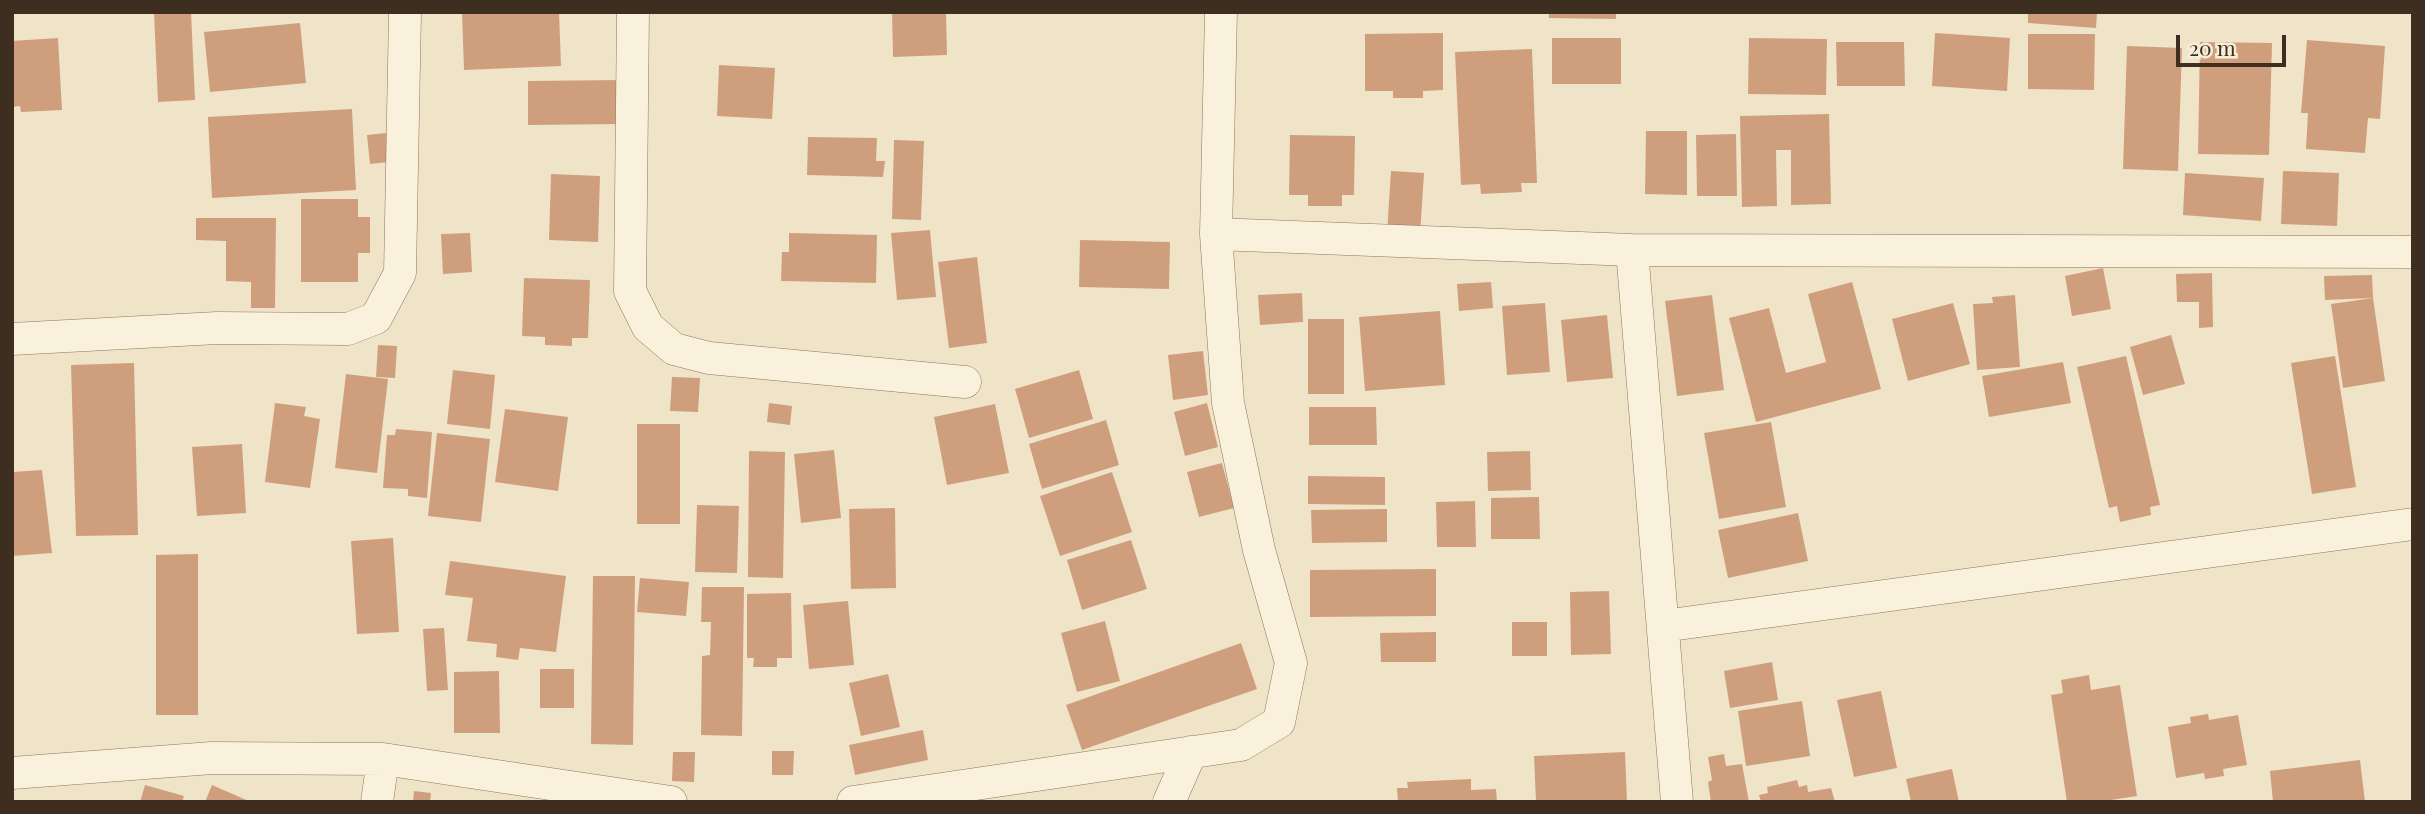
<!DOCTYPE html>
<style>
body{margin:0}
#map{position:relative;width:2425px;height:814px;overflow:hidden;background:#f0e4c8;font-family:"Playfair Display",serif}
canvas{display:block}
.frame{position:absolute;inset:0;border:14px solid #3d2e20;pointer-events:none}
.scale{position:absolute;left:2176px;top:35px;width:110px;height:32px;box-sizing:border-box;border:4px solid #3d2e20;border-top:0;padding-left:9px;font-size:21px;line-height:24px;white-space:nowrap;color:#3d2e20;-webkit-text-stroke:5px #f7eed8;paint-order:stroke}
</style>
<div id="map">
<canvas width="2425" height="814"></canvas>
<div class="frame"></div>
<div class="scale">20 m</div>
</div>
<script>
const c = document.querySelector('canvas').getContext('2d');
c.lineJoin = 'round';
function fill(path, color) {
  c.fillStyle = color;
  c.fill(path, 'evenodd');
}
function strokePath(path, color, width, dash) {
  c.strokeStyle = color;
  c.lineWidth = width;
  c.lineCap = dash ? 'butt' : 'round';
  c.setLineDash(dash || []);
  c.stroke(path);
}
fill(new Path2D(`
 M154,12H191L195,100L158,102Z
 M462,12H559L561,66L464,70Z
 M892,12H946L947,55L893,57Z
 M1549,12H1616V19L1549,18Z
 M2028,12H2097L2096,28L2028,23Z
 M300,23L306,83L210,92L204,32Z
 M1443,33V90L1423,91V98H1393V91H1365V34Z
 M1935,33L2010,38L2007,91L1932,86Z
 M2028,34H2095L2094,90L2028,89Z
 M58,38L62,110L21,112L20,106L12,107V41Z
 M1552,38H1621V84H1552Z
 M1749,38L1827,39L1826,95L1748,94Z
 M2307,40L2385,46L2380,119L2368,118L2365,153L2306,149L2308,113H2301Z
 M1836,42H1904L1905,86H1837Z
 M2200,42L2272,43L2269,155L2198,154Z
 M2127,46L2182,48L2178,171L2123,169Z
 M1532,49L1537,183H1521L1522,192L1481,194L1480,184L1461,185L1455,52Z
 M719,65L775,68L772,119L717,116Z
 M623,80V124L528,125V81Z
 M352,109L356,190L212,198L208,117Z
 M1829,114L1831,204L1791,205V150H1776L1777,206L1742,207L1740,116Z
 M1646,131H1687V195L1645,194Z
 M386,133L389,162L370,164L367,135Z
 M1736,134L1737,196H1697L1696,135Z
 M1290,135L1355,136L1354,195H1342V206H1308V195H1289Z
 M808,137L877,138L876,161H885L883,177L807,175Z
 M894,140L924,141L921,220L892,219Z
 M1391,171L1424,173L1420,235L1387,233Z
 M2283,171L2339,173L2337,226L2281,224Z
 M2185,173L2264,178L2261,221L2183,215Z
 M551,174L600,176L598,242L549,240Z
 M301,199H358V217H370V253H358V282H301Z
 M196,218H276L275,308H251V282L226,281V241L196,240Z
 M930,230L936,297L897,300L891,233Z
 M470,233L472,272L443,274L441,234Z
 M789,233L877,235L876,283L781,281L782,252H789Z
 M1080,240L1170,242L1169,289L1079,287Z
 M977,257L987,343L949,348L938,262Z
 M2103,268L2111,309L2072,316L2065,276Z
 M2212,273L2213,327L2199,328V302H2177L2176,274Z
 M2372,275L2373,298L2325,300L2324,276Z
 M524,278L590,280L588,338H572V346L545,345V337L522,336Z
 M1491,282L1493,308L1459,311L1457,284Z
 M1852,282L1881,389L1756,422L1729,318L1769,308L1786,373L1826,362L1808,294Z
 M1302,293L1303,322L1260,325L1258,295Z
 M1712,295L1724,390L1677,396L1665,301Z
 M2015,295L2020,367L1977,370L1973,304L1993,303L1992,297Z
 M2373,298L2385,381L2343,388L2331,304Z
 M1545,303L1550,372L1507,375L1502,306Z
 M1953,303L1970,364L1908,381L1892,319Z
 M1440,311L1445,385L1365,391L1359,317Z
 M1607,315L1613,378L1567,382L1561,320Z
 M1308,319H1344V394H1308Z
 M2171,335L2185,384L2143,395L2130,347Z
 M378,345L397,346L395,378L376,377Z
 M1203,351L1208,395L1173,400L1168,355Z
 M2126,356L2160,505L2150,507L2151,515L2120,522L2117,506L2109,508L2077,367Z
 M2335,356L2356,487L2312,494L2291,363Z
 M2063,362L2071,403L1989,417L1982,376Z
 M134,363L138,535L76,536L71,365Z
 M453,370L495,375L490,429L447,424Z
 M1079,370L1093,419L1029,438L1015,389Z
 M346,374L388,379L377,473L335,468Z
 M672,377L700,378L698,412L670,411Z
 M275,403L306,407L304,416L320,419L310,488L265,482Z
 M769,403L792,406L790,425L767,422Z
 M1207,403L1218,447L1185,456L1174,412Z
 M995,404L1009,473L947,485L934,417Z
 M1309,407H1376L1377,445H1309Z
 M505,409L568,417L558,491L495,482Z
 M1106,420L1119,465L1042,489L1029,444Z
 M1771,422L1786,507L1719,519L1704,433Z
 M637,424H680V524H637Z
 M396,429L432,432L427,498L408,496V489L383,488L387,435H395Z
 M437,433L490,439L481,522L428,516Z
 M242,444L246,513L197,516L192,447Z
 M834,450L841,518L801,523L794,454Z
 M749,451L785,452L783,578L748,577Z
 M1530,451L1531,490L1488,491L1487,452Z
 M1222,463L1234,508L1199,517L1187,472Z
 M42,470L52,553L12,556V472Z
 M1112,472L1132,532L1060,556L1040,496Z
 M1308,476L1385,477V505L1308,504Z
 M1539,497L1540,539H1491V498Z
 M1475,501L1476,547H1437L1436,502Z
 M697,505L739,506L737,573L695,572Z
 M895,508L896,588L851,589L849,509Z
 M1387,509V542L1312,543L1311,510Z
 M1798,513L1808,561L1728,578L1718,530Z
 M393,538L399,632L357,634L351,541Z
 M1131,540L1147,589L1082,610L1067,560Z
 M198,554V715H156V555Z
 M450,561L566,576L556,652L520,648L518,660L496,657L497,644L467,641L473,598L445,595Z
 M1436,569V616L1310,617V570Z
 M593,576H635L633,745L591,744Z
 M640,578L689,582L686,616L637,612Z
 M702,587H744L742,736L701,735L702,656L710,655L711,622H701Z
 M1609,591L1611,654L1571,655L1570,592Z
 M791,593L792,658H777V667H753L754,658H747V594Z
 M848,601L854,665L809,669L803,605Z
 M1105,621L1120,681L1077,692L1061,633Z
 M1512,622H1547V656H1512Z
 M444,628L448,690L427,691L423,629Z
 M1436,632V662H1381L1380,633Z
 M1241,643L1257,689L1082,750L1066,705Z
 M1772,662L1778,700L1730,708L1724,671Z
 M540,669H574V708H540Z
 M499,671L500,733H454V672Z
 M888,674L900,727L861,736L849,683Z
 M2089,675L2091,690L2120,685L2137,796L2098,802H2067L2051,695L2063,693L2061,680Z
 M1881,691L1897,768L1854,777L1837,700Z
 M1802,701L1810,756L1746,766L1738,711Z
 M2208,714L2209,720L2238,715L2247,765L2223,769L2224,776L2205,779L2204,773L2176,778L2168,727L2191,723L2190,717Z
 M923,730L928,760L855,775L849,745Z
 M772,751H794L793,775H772Z
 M673,752H695L694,782L672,781Z
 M1625,752L1627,802H1536L1534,756Z
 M1724,754L1726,766L1742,764L1749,802H1711L1708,782L1712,780L1708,757Z
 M2360,760L2365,802H2273L2270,771Z
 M1952,769L1959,802H1911L1906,779Z
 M1471,779V790L1496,789L1497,802H1398L1397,788H1408L1407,782Z
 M1797,780L1799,787L1807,785L1808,792L1831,788L1835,802H1761L1759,795L1768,793L1767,787Z
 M145,785L184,796L182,802H140Z
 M212,785L251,802H205Z
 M414,791L431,793L430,802H413Z`), '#cf9f7d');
const minor = new Path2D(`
 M633,12L630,291L648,327L674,349L709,358L965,382
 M1216,234L1632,250L2413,252
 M1632,250L1677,802
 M12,339L217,328L348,329L376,318L400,273L405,12
 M1663,626L2413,524
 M12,773L212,758L383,759L671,802
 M377,802L383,759
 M853,802L1241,745L1279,722L1291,663L1259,550L1228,403L1216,234L1221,12
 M1169,802L1191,752`);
strokePath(minor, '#8d765c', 33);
strokePath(minor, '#faf1dc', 32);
</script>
